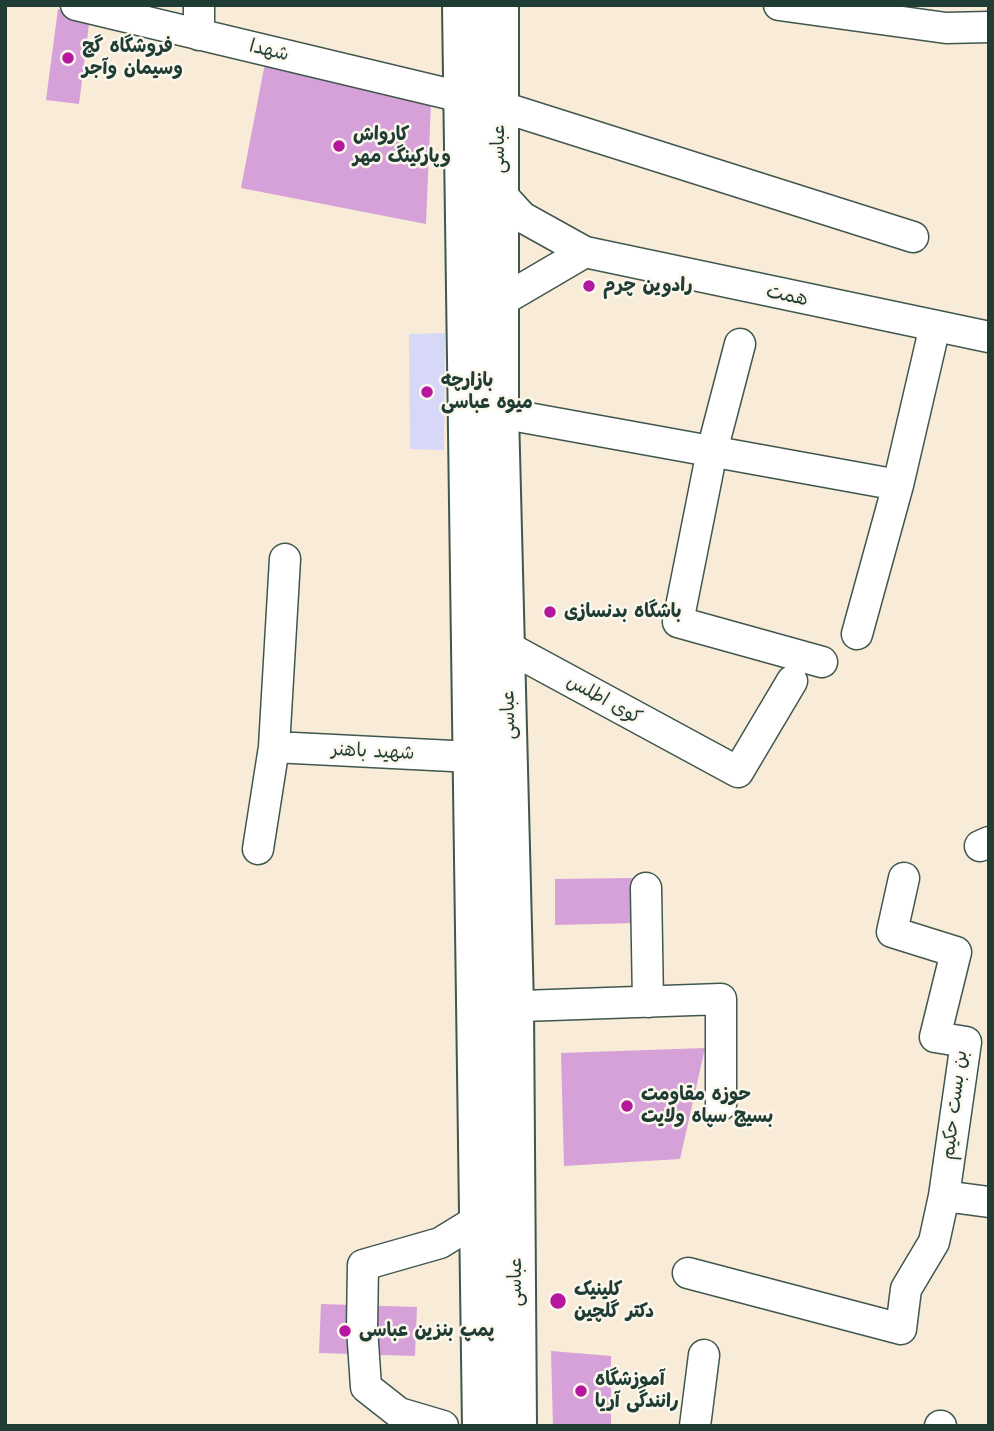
<!DOCTYPE html>
<meta charset="utf-8">
<style>
body{margin:0}
#map{position:relative;width:994px;height:1431px;overflow:hidden;background:#f8ebd8;font-family:"Shantell Sans",sans-serif}
canvas{display:block}
.frame{position:absolute;inset:0;border:7px solid #1f3d34;pointer-events:none}
</style>
<div id="map">
<canvas width="994" height="1431"></canvas>
<div class="frame"></div>
</div>
<script>
const c = document.querySelector('canvas').getContext('2d');
c.lineJoin = 'round';
function fill(path, color) {
  c.fillStyle = color;
  c.fill(path, 'evenodd');
}
function strokePath(path, color, width, dash) {
  c.strokeStyle = color;
  c.lineWidth = width;
  c.lineCap = dash ? 'butt' : 'round';
  c.setLineDash(dash || []);
  c.stroke(path);
}
function write(font, color, halo, rows, align = 'center') {
  c.font = font + ' "Shantell Sans","Playpen Sans Arabic",sans-serif';
  c.lineWidth = 5;
  c.setLineDash([]);
  c.textBaseline = 'middle';
  c.strokeStyle = halo;
  c.fillStyle = color;
  for (const [text, x, y, turn = 0] of rows) {
    c.save();
    c.translate(x, y);
    c.rotate((+turn || 0) * Math.PI / 180);
    c.textAlign = isNaN(turn) ? turn : align;
    if (halo) c.strokeText(text, 0, 0);
    c.fillText(text, 0, 0);
    c.restore();
  }
}
fill(new Path2D(`
 M445,333L444,450L410,449L409,334Z`), '#d7d7f8');
fill(new Path2D(`
 M58,9L90,16L79,104L46,100Z
 M265,63L431,103L426,224L241,188Z
 M634,878V923L555,925V879Z
 M705,1048L680,1159L564,1166L561,1053Z
 M321,1304L417,1307L415,1356L319,1353Z
 M551,1351L611,1356V1426H553Z`), '#d6a0d8');
const minor = new Path2D(`
 M76,5L499,106L913,237
 M199,5V35
 M779,5L946,28L989,27
 M490,182L522,217L585,252L989,337
 M486,310L585,252
 M740,344L712,451L678,622L822,662
 M478,409L898,485
 M857,634L898,485L935,326
 M489,637L738,772L792,681
 M274,747L472,757
 M980,846L989,842
 M258,849L274,747L285,559
 M904,878L892,932L956,952L935,1037L966,1042L944,1196
 M646,888L648,1002
 M494,1007L721,999V1105
 M688,1273L901,1329L906,1289L934,1242L944,1196L989,1202
 M443,1426L399,1413L366,1387L362,1328L363,1265L440,1243L479,1219
 M695,1426L704,1355
 M940,1426H941`);
const major = new Path2D(`
 M462,5L482,1426
 M499,5V413L514,1006L517,1426`);
strokePath(minor, '#40574d', 33);
strokePath(major, '#40574d', 42);
strokePath(minor, '#fff', 30);
strokePath(major, '#fff', 38);
for (const [x, y, r, color] of [
 [68,58,7,"#b5179e"],
 [339,146,7,"#b5179e"],
 [589,286,7,"#b5179e"],
 [427,392,7,"#b5179e"],
 [550,612,7,"#b5179e"],
 [627,1106,7,"#b5179e"],
 [558,1301,9,"#b5179e"],
 [345,1331,7,"#b5179e"],
 [581,1391,7,"#b5179e"]
]) {
  const dot = new Path2D();
  dot.arc(x, y, r, 0, 2 * Math.PI);
  c.fillStyle = color;
  c.fill(dot);
  strokePath(dot, '#fbf7ec', 2.5);
}
write('bold 19px', '#1f3d34', '#fbf7ec', [
 ["فروشگاه گچ",82,47],
 ["وسیمان وآجر",82,69],
 ["کارواش",353,135],
 ["وپارکینگ مهر",353,157],
 ["رادوین چرم",603,286],
 ["بازارچه",441,381],
 ["میوه عباسی",441,403],
 ["باشگاه بدنسازی",564,612],
 ["حوزه مقاومت",641,1095],
 ["بسیج سپاه ولایت",641,1117],
 ["کلینیک",574,1290],
 ["دکتر گلچین",574,1312],
 ["پمپ بنزین عباسی",359,1331],
 ["آموزشگاه",595,1380],
 ["رانندگی آریا",595,1402]
], 'left');
write('19px', '#1f3d34', '#fbf7ec', [
 ["شهدا",269,51,14],
 ["عباسى",499,149,-90],
 ["همت",787,296,12],
 ["کوی اطلس",604,700,29],
 ["عباسى",509,715,-91],
 ["شهید باهنر",373,752,3],
 ["بن بست حکیم",955,1105,-83],
 ["عباسى",516,1282,-90]
]);
</script>
